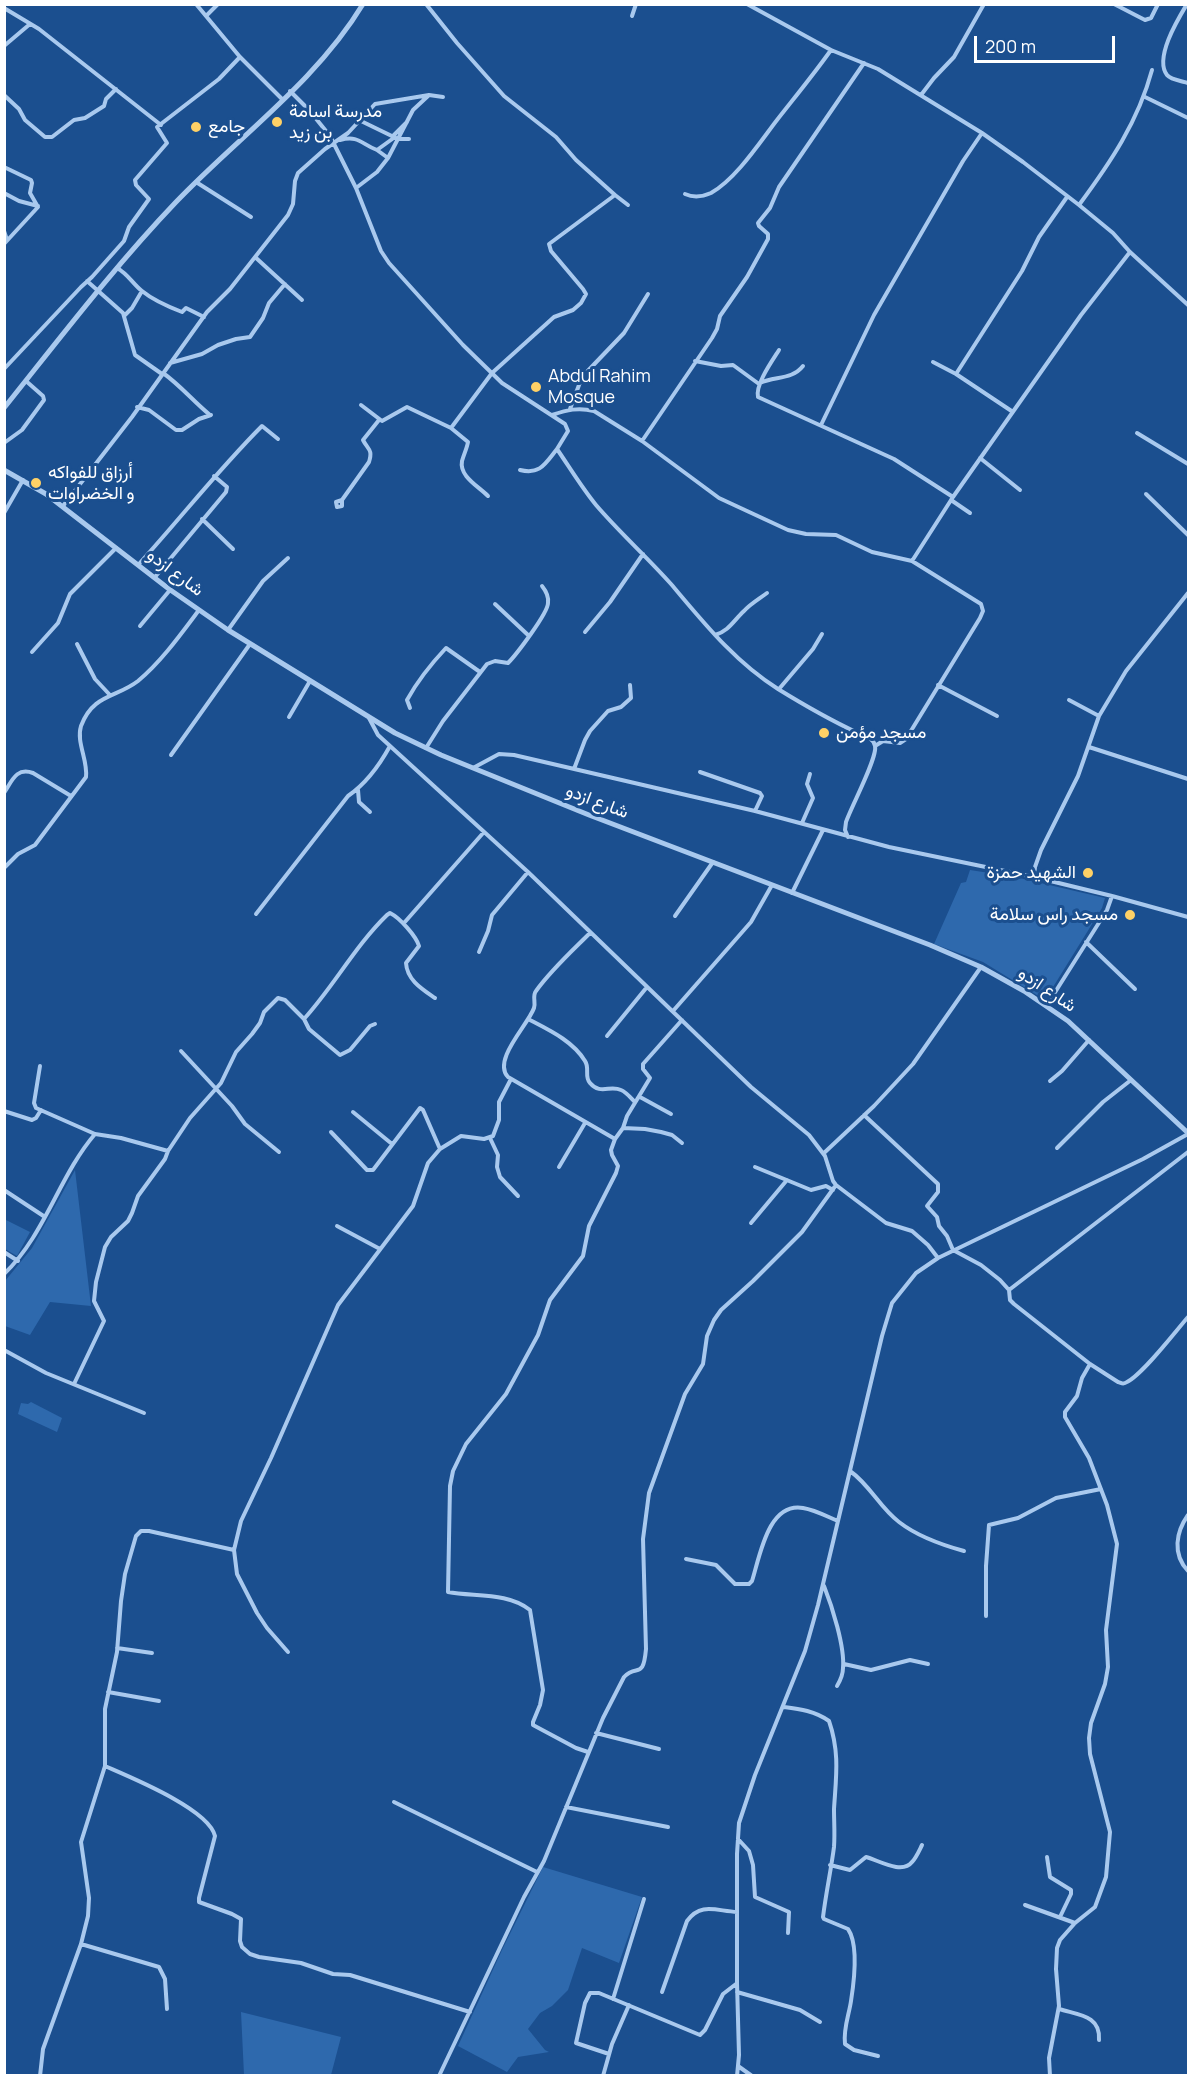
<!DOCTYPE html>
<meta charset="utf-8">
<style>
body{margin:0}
#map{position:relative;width:1193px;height:2080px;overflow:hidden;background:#1b4f8f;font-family:Manrope,sans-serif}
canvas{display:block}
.frame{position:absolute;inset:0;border:6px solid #fff;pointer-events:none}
.scale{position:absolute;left:974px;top:36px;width:141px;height:27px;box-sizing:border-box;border:3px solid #fff;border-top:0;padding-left:8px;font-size:18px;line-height:21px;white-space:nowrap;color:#fff;-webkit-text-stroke:4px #1b4f8f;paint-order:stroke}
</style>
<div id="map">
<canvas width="1193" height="2080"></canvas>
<div class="frame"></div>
<div class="scale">200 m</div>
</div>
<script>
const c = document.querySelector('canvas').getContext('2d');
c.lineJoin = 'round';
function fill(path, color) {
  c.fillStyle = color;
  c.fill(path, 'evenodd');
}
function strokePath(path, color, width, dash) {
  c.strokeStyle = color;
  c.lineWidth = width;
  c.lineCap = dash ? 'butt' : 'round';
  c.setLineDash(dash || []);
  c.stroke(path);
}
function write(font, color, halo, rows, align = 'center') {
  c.font = font + ' Manrope,Vazirmatn,sans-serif';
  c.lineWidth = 6;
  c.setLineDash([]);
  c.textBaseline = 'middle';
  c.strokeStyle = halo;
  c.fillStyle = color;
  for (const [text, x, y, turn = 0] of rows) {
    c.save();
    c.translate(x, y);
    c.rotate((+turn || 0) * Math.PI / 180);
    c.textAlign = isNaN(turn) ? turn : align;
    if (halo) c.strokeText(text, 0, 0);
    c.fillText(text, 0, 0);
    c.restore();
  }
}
fill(new Path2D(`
 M970,870L1015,877L1105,898L1102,908L1045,1000L983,962L934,944L961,883L966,882Z
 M75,1170L91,1306L50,1302L30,1335L5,1326V1281L32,1248Z
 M4,1219L30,1232L17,1256L5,1249Z
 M31,1402L62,1418L57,1432L18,1414L21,1403L28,1404Z
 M543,1867L642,1897L619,1963L582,1948L568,1990L552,2006L540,2013L528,2029L545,2050L549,2052L518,2057L507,2072L458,2046L502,1950Z
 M241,2012L341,2037L331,2075H244Z`), '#2e69ad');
strokePath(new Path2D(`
 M196,4L240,57L282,99
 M747,4L831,50L878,69L982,133L1023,162L1079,205L1113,233L1130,252L1188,305
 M1114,4L1145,20L1151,18L1158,4
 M1187,4C1178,19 1154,58 1167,75C1171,80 1182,81 1188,83
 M4,8L39,29L161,125
 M206,16L218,4
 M632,16L636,4
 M4,46L30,24
 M290,91L309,110L330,136L356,188L381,251L389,263L463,345L502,383L565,424L568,431L557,449C570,468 582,488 596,505C620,533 647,557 671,584C704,623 735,662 778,689C804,705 830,720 858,733C864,736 874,738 875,746C878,757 851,807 846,822L845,830L848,837
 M4,95L19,109L25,120L45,137H52L74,120L85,118L104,106L106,99L116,89
 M921,95L934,78L954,57L984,4
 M1145,97L1188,118
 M361,121L398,139H409
 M393,136L407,122
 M340,140C359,135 361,144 377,150L395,137
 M377,150L388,158
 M4,167L31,180L32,183L30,193L38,207L4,244
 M196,182L251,217
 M356,188L377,172L388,158L413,110L428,96
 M4,193L19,201L38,206
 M685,194C694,198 702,197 711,193C736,179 760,142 777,120C795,97 814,74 831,50
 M615,195L628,205
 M1079,205C1110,163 1138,122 1152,70
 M4,206V218
 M4,231L7,240
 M255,257L302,300
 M117,268C128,274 133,284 142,291C153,300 169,307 182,312L186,308L204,317
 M87,281L123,313L135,355L162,374
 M124,316L132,308L142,291
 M779,350C772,361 755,385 758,397L894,459L953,497
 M695,361L721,366L733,365L759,384
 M933,362L956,374L1013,412
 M170,363L202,354L218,345L236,339L250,337L263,318L269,303L285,284
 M4,369L81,287L92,277L124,241L129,227L149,199L136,185L135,180L167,143L157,127L219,79L240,57
 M163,373C180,385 194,402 210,415
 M956,374L1022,271L1039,237L1067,197
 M760,383C775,376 792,380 803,366
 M361,405L382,421L407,407L451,428L492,373L554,317L573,310L581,303L586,294L583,289L551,251L549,244L615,195L576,160L556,137L504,96L457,43L426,4
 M137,407L149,410L176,430H182L199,419L211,415
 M570,409L582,377L624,333L648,294
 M552,415C567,410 578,407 594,411L642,441L719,498L788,530L806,534L836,535L872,552L912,561L981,604L983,611L980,618L906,739L900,743L883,741L875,746
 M821,425L874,315L963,161L982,133
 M451,428L468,442C467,448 464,454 462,461C459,476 478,486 488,496
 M1137,433L1188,464
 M642,441L712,338L717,329L720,316L747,277L768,239V234L759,226L758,223L770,208L779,187L864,63
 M4,443L22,430L44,400L43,396L26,381
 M980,458L1020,490
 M520,470C540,475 545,464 557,449
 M1146,494L1188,535
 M342,500L336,502L337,507L342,506V500L369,462C373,449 368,450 363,440L379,420
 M951,500L970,513
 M63,506L132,417L207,312L230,289L288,215L293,204L295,181L298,173L325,149L348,133L375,104L429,95L443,97
 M4,513L23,480
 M202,519L233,549
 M912,561L953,497L1081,315L1130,252
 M139,564C180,519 218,470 262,426L278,439
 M155,577L226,492L227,487L214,476
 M495,604L528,635
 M140,626L170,590
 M228,630L263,581L288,558
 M585,632L610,602L643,554
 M715,635C729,631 734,620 744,611C750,604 759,599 767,593
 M77,644L95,679L109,694
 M32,652L58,623L70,594L116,548
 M938,685L997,716
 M779,689L813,649L822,634
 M1069,700L1099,716
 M410,708L407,700C418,680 430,665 446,648L480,672
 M289,717L310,681
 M369,718L378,735L528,872L751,1087L809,1135L825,1156L833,1181L836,1185L886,1223L912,1231L928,1245L938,1258
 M1089,747L1188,779
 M426,748L443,721L487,664L495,661L508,663C516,655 548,613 548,603C549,596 546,591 542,586
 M171,755L250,644
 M473,768L499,754L514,755L755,811L889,847L1034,877L1112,896L1188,917
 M574,769L585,740L590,731L608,711L621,707L631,698L630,685
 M700,772L760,793L762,796L755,811
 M358,790L359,802L370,812
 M4,793C12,781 16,767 33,773L71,796
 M802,823L813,798L807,784L810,774
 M4,868L18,854L35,845L86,777C88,760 76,742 81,726C93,694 116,698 138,681C161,662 181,634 199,610
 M1034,877L1035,867L1041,850L1078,776L1099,716L1126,671L1188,593
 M792,893L823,830
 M256,914L348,796C367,783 379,766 390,746
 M675,916L713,862
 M404,923L484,832
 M590,933C572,951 551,970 536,991C532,996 536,1002 534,1008C528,1025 492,1060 508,1077L615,1139
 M1086,942L1135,989
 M479,952L488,931L492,915L528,872
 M1047,1005L1107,910L1112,896
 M673,1011L751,922L772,885
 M304,1019L309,1029L340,1055L350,1050L370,1026L375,1024
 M528,1019C549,1030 573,1041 585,1061C590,1068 584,1077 590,1083C600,1095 610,1085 621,1090C626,1092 631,1098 635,1102
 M607,1036L647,987
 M181,1051L232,1106L245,1124L279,1152
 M40,1066L34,1103L36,1108L95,1134
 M1050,1081L1062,1071L1089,1040
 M640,1097L671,1114
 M4,1111L32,1120L36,1118L41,1110
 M353,1112L392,1144
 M864,1115L938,1184V1192L927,1206L937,1217L939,1226L947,1236L953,1250L981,1265L1000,1280L1009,1290L1010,1300L1014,1304L1090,1364L1118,1382C1122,1383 1123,1385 1127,1382C1143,1374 1175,1332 1188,1317
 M623,1128L627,1116L650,1078L643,1069V1064L682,1020
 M331,1132L367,1170H373L420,1108L423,1110L440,1149
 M490,1138L498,1155L497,1167L500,1177L518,1196
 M1057,1148L1103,1102L1131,1080
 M824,1153L874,1106L913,1064L981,967
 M559,1167L585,1123
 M755,1167L811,1190L826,1186L833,1190
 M4,1190L45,1217
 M751,1223L787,1180
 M337,1226L380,1249
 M4,1252L18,1261
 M4,1274C45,1235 59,1176 95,1134L121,1138L168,1151L190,1118L221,1083L236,1052L252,1034L260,1023L264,1012L278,998L285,1000L304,1019C334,986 355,946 387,915L390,913C400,918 416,936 419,946L406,963C407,980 422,989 435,998
 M1009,1290L1188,1152
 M4,1350L46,1373L144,1413
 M74,1384L104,1321L94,1301L96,1282L105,1247L111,1237L128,1221L132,1213L138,1196L165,1159L168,1151
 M850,1471C870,1485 880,1508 899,1522C917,1536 942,1545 964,1551
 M1188,1515C1176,1532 1172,1554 1188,1571
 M686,1559L716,1565L735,1584H749L752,1581C760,1556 768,1502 803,1508C815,1510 826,1516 838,1521
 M824,1586C832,1606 845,1647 843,1668C843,1675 840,1681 837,1686
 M986,1616V1566L989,1525L1018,1518L1056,1498L1101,1489
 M117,1648L152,1653
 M288,1652L267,1628L257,1613L237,1574L234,1550L241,1521L271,1458L338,1305L413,1206L428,1163L440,1149L461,1136L484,1139L493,1136L499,1120V1102L511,1079
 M844,1664L871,1670L910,1660L928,1664
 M108,1692L159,1701
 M784,1707C800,1709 815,1711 829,1721C840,1753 836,1777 834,1809C834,1822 835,1834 834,1847C831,1870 826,1893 823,1917L824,1919L848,1929C859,1945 854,1982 851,2001C849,2015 843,2029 845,2044L854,2050L878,2056
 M596,1733L659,1749
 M588,1752L576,1748L533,1725V1722L540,1705L543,1690L530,1610C508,1592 474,1597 448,1592L450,1486L453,1471L466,1444L506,1394L538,1335L550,1300L583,1256L589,1226L616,1173L618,1166L612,1155L611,1150L615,1139L623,1128L645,1129L661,1132L672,1135L682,1143
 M105,1766C130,1777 209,1809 215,1836L199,1898V1902L232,1914L241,1919L240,1941L242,1947L250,1954L259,1957L301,1963L333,1974L350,1975L470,2012
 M394,1802L537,1872
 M566,1807L668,1827
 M738,1839L749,1851L753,1865L755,1897L789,1912L788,1933
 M1047,1857L1050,1877L1071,1890V1894L1060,1917
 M830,1865L850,1870L866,1857C878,1860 902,1875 912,1862C916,1858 919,1851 922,1845
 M1025,1905L1075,1923
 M81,1944L159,1967L165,1979L167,2009
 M662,1992L687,1921C701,1902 716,1911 737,1912
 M737,1992L800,2010L820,2022
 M613,1999L644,1899
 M1059,2009C1078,2015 1101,2015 1099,2040
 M609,2054L576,2043L585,2003L590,1993H599L700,2035L705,2030L723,1994L736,1984
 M738,2066L752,2076
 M40,2076L43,2049L81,1944L88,1916L89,1898L81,1842L105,1766V1709L117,1652L121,1601L125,1574L136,1536L141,1531H149L234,1550
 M439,2076L524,1897L544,1861L603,1718L624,1677C637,1663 643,1681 646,1649L643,1539L649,1493L685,1394L703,1364L707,1336L714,1320L721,1310L753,1281L802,1232L836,1185
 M603,2076L612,2044L629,2005
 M737,2076L739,2055L737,1983V1854L739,1823L755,1775L805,1651L818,1605L882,1336L892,1303L916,1273L938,1258L1143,1159L1188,1134
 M1050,2076L1049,2058L1059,2006L1056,1969L1057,1948L1060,1940L1075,1923L1095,1907L1106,1877L1110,1832L1090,1754L1089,1738L1091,1723L1105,1684L1108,1667L1106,1630L1117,1544L1107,1505L1089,1458L1065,1417V1412L1077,1396L1082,1378L1090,1364`), '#a9c9ee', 4);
strokePath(new Path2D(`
 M4,408C60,338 114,267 176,202C238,137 316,82 363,4
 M4,470L46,494L169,589L228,630L395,733L441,755L589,815L930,945L981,967L1024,991L1068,1021L1188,1133`), '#a9c9ee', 5);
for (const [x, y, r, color] of [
 [277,122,6,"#ffd166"],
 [196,127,6,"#ffd166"],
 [536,387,6,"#ffd166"],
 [36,483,6,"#ffd166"],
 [824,733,6,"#ffd166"],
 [1088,873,6,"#ffd166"],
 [1130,915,6,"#ffd166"]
]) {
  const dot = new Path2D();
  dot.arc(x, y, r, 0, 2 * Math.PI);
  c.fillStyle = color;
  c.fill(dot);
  strokePath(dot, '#1b4f8f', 2);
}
write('18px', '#fff', '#1b4f8f', [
 ["مدرسة اسامة",289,112],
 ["بن زيد",289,133],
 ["جامع",208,127],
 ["Abdul Rahim",548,377],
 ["Mosque",548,398],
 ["أرزاق للفواكه",48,473],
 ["و الخضراوات",48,494],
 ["مسجد مؤمن",836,733],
 ["الشهيد حمزة",1076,873,"right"],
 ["مسجد راس سلامة",1118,915,"right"]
], 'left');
write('18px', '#fff', '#1b4f8f', [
 ["شارع ازدو",175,573,37],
 ["شارع ازدو",597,802,21],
 ["شارع ازدو",1047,990,34]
]);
</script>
